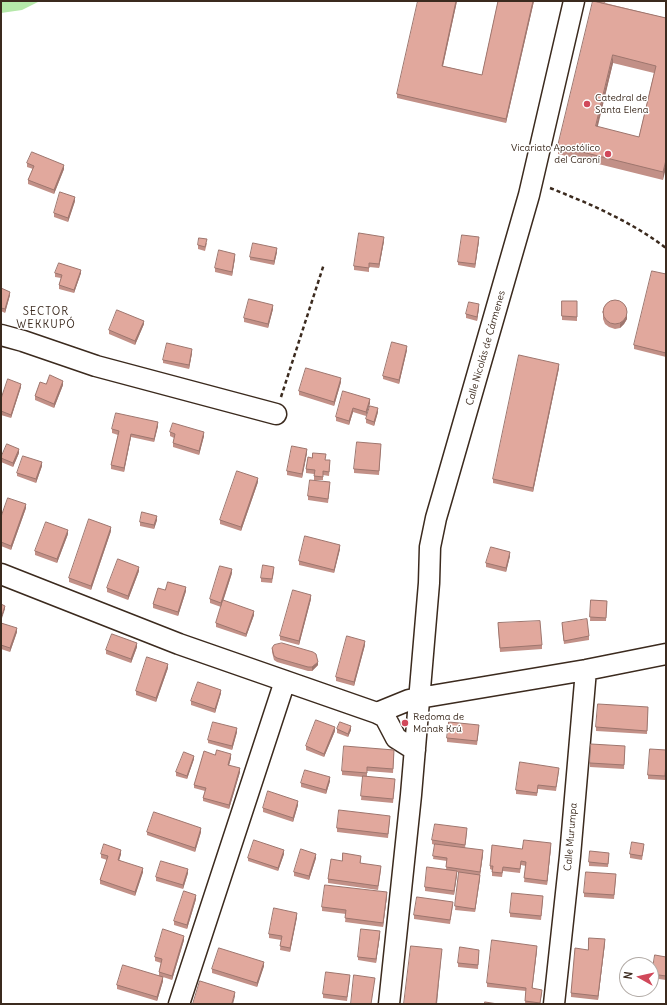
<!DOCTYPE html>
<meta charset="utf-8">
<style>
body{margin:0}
#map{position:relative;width:667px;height:1005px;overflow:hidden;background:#fff;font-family:Delius,sans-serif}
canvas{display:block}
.frame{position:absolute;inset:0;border:2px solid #3b2a1e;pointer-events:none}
.north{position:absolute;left:619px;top:957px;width:40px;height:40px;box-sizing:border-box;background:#fff;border:1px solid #b1aaa5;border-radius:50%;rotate:278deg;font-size:11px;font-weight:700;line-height:16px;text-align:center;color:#3b2a1e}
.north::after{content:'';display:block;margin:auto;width:14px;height:18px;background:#d1495b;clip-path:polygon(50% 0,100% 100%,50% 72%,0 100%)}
</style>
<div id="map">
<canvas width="667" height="1005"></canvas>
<div class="frame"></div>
<div class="north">N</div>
</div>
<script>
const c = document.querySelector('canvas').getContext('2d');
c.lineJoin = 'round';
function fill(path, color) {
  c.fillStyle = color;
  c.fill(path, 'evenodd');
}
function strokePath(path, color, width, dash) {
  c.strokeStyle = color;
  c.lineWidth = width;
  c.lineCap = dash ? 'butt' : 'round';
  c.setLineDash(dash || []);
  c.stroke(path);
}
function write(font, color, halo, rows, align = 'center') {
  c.font = font + ' Delius,sans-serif';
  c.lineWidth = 3;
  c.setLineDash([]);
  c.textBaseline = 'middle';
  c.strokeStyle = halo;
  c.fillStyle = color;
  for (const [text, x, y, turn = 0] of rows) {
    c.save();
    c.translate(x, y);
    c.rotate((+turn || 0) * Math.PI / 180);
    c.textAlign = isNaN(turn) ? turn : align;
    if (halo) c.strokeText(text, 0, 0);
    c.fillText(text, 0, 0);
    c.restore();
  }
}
fill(new Path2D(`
 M1,1H40L22,10L1,13Z`), '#b5e8a9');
const street = new Path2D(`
 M1,335L23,341L96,366L276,414
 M1,574L179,644L377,713L385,717L396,738L415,750
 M377,713L409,700L419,698L586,670L666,654
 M179,1004L285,681
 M389,1004L411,795L429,583L430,547L436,518L443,494L529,195L574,1
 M554,1004L570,856L586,670`);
strokePath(street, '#3b2a1e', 23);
strokePath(new Path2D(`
 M550,188C561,192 571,197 582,201C611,214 640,228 666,248
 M281,397L324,264`), '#3b2a1e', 2.5, [4, 3]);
strokePath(street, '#fff', 20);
fill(new Path2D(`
 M457,1L443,66L482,75L498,1H534L506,123L397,98V94Z
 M606,1L605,3L666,18L663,180L558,154V146ZM613,63L654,73L639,137L597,127Z
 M27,163L64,169L54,194L28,184V180L33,169L27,167Z
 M75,201L68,222L54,217V213Z
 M384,241L379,268L369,267V272L354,270V266Z
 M479,241L475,268L458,265V262Z
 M207,243L205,251L198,249V245Z
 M277,252L274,265L250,260V257Z
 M235,258L232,276L215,272V268Z
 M55,273H81L74,293L59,289V285L61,278L55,277Z
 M666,274V357L634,349V345Z
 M1,288L10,295L5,313L1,311Z
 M577,301V321L562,320V316Z
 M479,308L477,321L466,318V314Z
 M273,309L268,328L244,322V318Z
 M627,314V319L624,324L620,328L615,329L609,327L605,324L603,319V315Z
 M144,324L135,345L109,334V330Z
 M407,350L399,384L383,379V376Z
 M192,353L189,369L163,363V360Z
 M559,368L533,492L493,483V479Z
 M341,382L334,406L299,395V391Z
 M63,385L54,408L35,400V396Z
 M21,387L11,418L1,415V399Z
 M370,399V403L366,416L353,412L349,425L336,421V417Z
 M378,412L374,426L366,423V419Z
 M158,426L154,442L131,437L124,472L111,469V465L118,435L112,433V429Z
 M170,432L204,436L199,455L173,447V443L174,438L170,436Z
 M381,448L379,475L354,473V469Z
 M19,453L13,467L1,462V458Z
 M307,453L302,478L287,475V471Z
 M326,460L330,464L329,476L323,475V480H314V474L306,473V469Z
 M42,466L36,483L17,476V473Z
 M258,482L241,531L220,524V520Z
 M330,486L328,503L308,500V496Z
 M26,508L11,550L1,546V517Z
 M157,520L154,529L140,526V522Z
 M111,531L91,590L69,582V578Z
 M68,534L57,563L35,555V551Z
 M340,549L334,573L299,565V561Z
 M510,556L506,572L486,567V563Z
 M139,571L128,600L107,592V588Z
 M274,571L272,583L261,582V578Z
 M232,573L222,605L254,615L246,637L216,627V623L221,607L210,603V599Z
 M186,591L178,616L153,608V604Z
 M311,599L299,645L280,640V636Z
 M591,600L607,601L606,621H590Z
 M1,623L17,632L10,652L1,649Z
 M562,623L589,636V640L564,644L562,627Z
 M498,627L542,645V649L500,652Z
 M365,645L354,686L336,681V677Z
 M137,647L131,663L106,654V650Z
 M272,648L318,665L312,671H308L277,662L274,660L272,652Z
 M168,668L156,702L136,695V691Z
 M221,693L215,713L191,705V701Z
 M648,707L647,734L596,731V727Z
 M337,729L351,730L348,737L337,733Z
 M479,729L477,745L447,742V738Z
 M335,731L324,757L306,750V746Z
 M237,732L232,750L208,743V740Z
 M625,749L624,769L590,767V763Z
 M666,750L665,780L648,779V775Z
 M394,754L393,773L367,771V777L395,783L393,803L361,800L363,777L342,775V771Z
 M231,758L229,765L240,772L229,809L203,801V798L205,791L194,788V785Z
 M194,759L187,779L176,776V772Z
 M559,771L556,791L538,789L537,796L516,794V790Z
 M330,781L326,794L301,787V783Z
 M298,805L293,822L263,812V808Z
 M390,819L388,838L337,832V828Z
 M147,832H201L195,852L147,835Z
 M467,832L465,848L483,854L475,912L455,910L459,872H457L454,895L425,891V887L446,870L447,861L433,859L435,845L432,844V840Z
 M551,847L547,885L524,882L526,866L521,865L520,873L503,871L502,877L492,876V870L490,869V866L522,849Z
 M644,847L642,860L630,858V854Z
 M101,854H121L119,860L143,872L135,896L100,884V880L107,860L101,858Z
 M284,854L278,871L248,861V858Z
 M609,857L608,867L589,866V862Z
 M316,858L309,880L294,876V872Z
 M361,860L360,864L381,870L378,890L328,883V879L342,861Z
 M188,873L183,889L156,881V877Z
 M616,878L614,899L584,897V893Z
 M387,896L383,927L345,922L346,914L322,911V907Z
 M196,899L187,929L174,925V921Z
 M543,900L541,920L510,917V913Z
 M453,905L450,924L414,919V915Z
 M297,917L290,952L280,950L281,940L269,938V934Z
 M380,935L376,963L358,960V957Z
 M184,940L172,980L163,977V981L157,1001L117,989V985L159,975V972L161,963L155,961V957Z
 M605,943L598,1000L571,997V993L588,950Z
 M537,950L532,988L542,993L540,1004H525L526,991L487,987V983Z
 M479,953L478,969L458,967V963Z
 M666,957V980L652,978V974Z
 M264,966L257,987L212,973V969Z
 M350,979L347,1001L323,998V994Z`), '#c29087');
fill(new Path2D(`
 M456,1H457L442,70V66Z
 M533,1H534L506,123V119Z
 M613,55V63L596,134V126Z
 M666,160V168L663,180V172Z
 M64,165V169L54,194V190Z
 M75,197V201L68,222V218Z
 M384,237V241L379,268V264Z
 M479,237V241L475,268V264Z
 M277,248V252L274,265V261Z
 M235,254V258L232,276V272Z
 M81,270V273L74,293V290Z
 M10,292V295L5,313V309Z
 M479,304V308L477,321V317Z
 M273,305V309L268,328V324Z
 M627,315V319L624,324L620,328V324Z
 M144,321V324L135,345V341Z
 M407,346V350L399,384V380Z
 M192,349V353L189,369V365Z
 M559,364V368L533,492V488Z
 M341,378V382L334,406V402Z
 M63,381V385L54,408V404Z
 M21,384V387L11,418V415Z
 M370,399V403L366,416V412Z
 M353,408V412L349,425V421Z
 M378,408V412L374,426V422Z
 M158,422V426L154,442V439Z
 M204,432V436L199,455V451Z
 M131,434V437L124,472V468Z
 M19,449V453L13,467V463Z
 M307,449V453L302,478V474Z
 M42,462V466L36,483V479Z
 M258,478V482L241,531V527Z
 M26,504V508L11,550V546Z
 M157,516V520L154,529V525Z
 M111,527V531L91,590V586Z
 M68,530V534L57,563V559Z
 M340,545V549L334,573V570Z
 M510,552V556L506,572V568Z
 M139,567V571L128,600V596Z
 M232,569V573L221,607V603Z
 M186,587V591L178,616V612Z
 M311,595V599L299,645V641Z
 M5,606V609L1,621V618Z
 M254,611V615L246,637V634Z
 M17,628V632L10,652V648Z
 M365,641V645L354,686V682Z
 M137,643V647L131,663V659Z
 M318,662V665L312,671V667Z
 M168,664V668L156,702V698Z
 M221,690V693L215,713V709Z
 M351,726V730L348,737V734Z
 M335,727V731L324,757V754Z
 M237,728V732L232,750V746Z
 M231,754V758L228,769V765Z
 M194,756V759L187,779V776Z
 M240,768V772L229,809V805Z
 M330,777V781L326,794V790Z
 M298,801V805L293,822V818Z
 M201,828V832L195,852V848Z
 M551,843V847L547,885V881Z
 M121,850V854L118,864V860Z
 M284,850V854L278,871V868Z
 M483,850V854L480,875V872Z
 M316,854V858L309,880V876Z
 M143,868V872L135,896V892Z
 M188,869V873L183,889V885Z
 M457,871V875L454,895V891Z
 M480,875V879L475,912V909Z
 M387,892V896L383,927V923Z
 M196,895V899L187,929V925Z
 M297,913V917L290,952V948Z
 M380,931V935L376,963V959Z
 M184,936V940L172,980V976Z
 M605,939V943L598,1000V996Z
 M537,946V950L532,992V988Z
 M442,949L437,1004H436Z
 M264,962V966L257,987V983Z
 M163,977V981L157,1001V997Z
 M235,992V996L233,1004H232Z`), '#9e766e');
const building = new Path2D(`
 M418,1H456L442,66L482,75L498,1H533L506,119L397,94Z
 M593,1L666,18V160L663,172L558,146ZM613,55L656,66L639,137L596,126Z
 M595,1H605L604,3Z
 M32,152L64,165L54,190L28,180L34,166L27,163Z
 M60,192L75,197L68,218L54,213Z
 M359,233L384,237L379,264L369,263V268L354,266Z
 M462,235L479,237L475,264L458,262Z
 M199,238L207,239L205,247L198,245Z
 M253,243L277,248L274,261L250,257Z
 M219,250L235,254L232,272L215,268Z
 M59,263L81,270L74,290L59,285L62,275L55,273Z
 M652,271L666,274V353L634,345Z
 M1,288L10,292L5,309L1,308Z
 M249,299L273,305L268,324L244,318Z
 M603 312a12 12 0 1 1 24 0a12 12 0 1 1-24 0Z
 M562,301H577V317L562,316Z
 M469,302L479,304L477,317L466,314Z
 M117,310L144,321L135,341L109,330Z
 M392,342L407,346L399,380L383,376Z
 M167,343L192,349L189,365L163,360Z
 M519,355L559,364L533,488L493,479Z
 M306,368L341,378L334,402L299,391Z
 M50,375L63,381L54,404L35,396L40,382L46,384Z
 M8,379L21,384L11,415L1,411V399Z
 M343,391L370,399L366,412L353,408L349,421L336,417Z
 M370,406L378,408L374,422L366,419Z
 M116,413L158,422L154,439L131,434L124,468L111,465L119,431L112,429Z
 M173,423L204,432L199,451L173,443L175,434L170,432Z
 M357,442L381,444L379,471L354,469Z
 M7,444L19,449L13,463L1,458Z
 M292,446L307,449L302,474L287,471Z
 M313,453L326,454L325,460H330L329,472L323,471V477L314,476L315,470L306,469L308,457L312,458Z
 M23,456L42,462L36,479L17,473Z
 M237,471L258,478L241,527L220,520Z
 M310,480L330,482L328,499L308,496Z
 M8,498L26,504L11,546L1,542V517Z
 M142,512L157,516L154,525L140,522Z
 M89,519L111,527L91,586L69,578Z
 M46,522L68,530L57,559L35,551Z
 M305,536L340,545L334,570L299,561Z
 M491,547L510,552L506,568L486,563Z
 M118,559L139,567L128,596L107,588Z
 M263,565L274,567L272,579L261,578Z
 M220,566L232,569L221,603L210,599Z
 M168,582L186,587L178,612L153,604L158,588L165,590Z
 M293,590L311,595L299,641L280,636Z
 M223,600L254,611L246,634L216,623Z
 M591,600L607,601L606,618L590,617Z
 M1,604L5,606L1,618Z
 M587,619L589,636L564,641L562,623Z
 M540,621L542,645L500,648L498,623Z
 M1,623L17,628L10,648L1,645Z
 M112,634L137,643L131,659L106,650Z
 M347,636L365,641L354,682L336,677Z
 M282,643L313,652L316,654L318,662L312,667H308L277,658L274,656L272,648L274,645Z
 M147,657L168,664L156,698L136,691Z
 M198,682L221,690L215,709L191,701Z
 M598,704L648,707L647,731L596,727Z
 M316,720L335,727L324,754L306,746Z
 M213,722L237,728L232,746L208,740Z
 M340,722L351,726L348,734L337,729Z
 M449,722L479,725L477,741L447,738Z
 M591,744L625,746L624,765L590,763Z
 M344,746L394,750L393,769L367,767V773L342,771Z
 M650,749L666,750V762L665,776L648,775Z
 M217,750L231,754L228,765L240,768L229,805L203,798L206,788L194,785L204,751L215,755Z
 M184,752L194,756L187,776L176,772Z
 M520,762L559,768L556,787L538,785L537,793L516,790Z
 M305,770L330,777L326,790L301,783Z
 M363,776L395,779L393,799L361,796Z
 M268,791L298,801L293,818L263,808Z
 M339,810L390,816L388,834L337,828Z
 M154,812L201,828L195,848L147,832Z
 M435,824L467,828L465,845L432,840Z
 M254,840L284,850L278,868L248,858Z
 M524,840L551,843L547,881L524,878L526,862L521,861L520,869L503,867L502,873L492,872L493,866H490L492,845L522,849Z
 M632,842L644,844L642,856L630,854Z
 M104,844L121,850L118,860L143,868L135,892L100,880L108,856L101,854Z
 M435,844L483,850L480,872L446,867L447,858L433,856Z
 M301,849L316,854L309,876L294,872Z
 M590,851L609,853L608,864L589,862Z
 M343,853L361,856L360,863L381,866L378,886L328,879L331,859L342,861Z
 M161,861L188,869L183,885L156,877Z
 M427,867L457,871L454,891L425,887Z
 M459,872L480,875L475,909L455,906Z
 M586,872L616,874L614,895L584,893Z
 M325,885L387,892L383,923L345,918L346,910L322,907Z
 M184,891L196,895L187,925L174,921Z
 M512,893L543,896L541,916L510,913Z
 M417,897L453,902L450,920L414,915Z
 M274,908L297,913L290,948L280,946L282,936L269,934Z
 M163,929L184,936L172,976L159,972L162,959L155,957Z
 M361,929L380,931L376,959L358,957Z
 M589,938L605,939L598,996L571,993L575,948L588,950Z
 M492,940L537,946L532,988L542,990L540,1003L525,1001L526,988L487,983Z
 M411,946L442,949L436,1004H404Z
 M460,947L479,950L478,965L458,963Z
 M219,948L264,962L257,983L212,969Z
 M655,955L666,957V976L652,974Z
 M123,965L163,977L157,997L117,985Z
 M326,972L350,975L347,997L323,994Z
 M354,975L375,978L371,1004H351Z
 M200,981L235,992L232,1003L235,1004H193Z
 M485,1002L498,1004H485Z`);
fill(building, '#e1a89d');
strokePath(building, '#9e766e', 1);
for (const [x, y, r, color] of [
 [587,104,4,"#d1495b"],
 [608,154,4,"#d1495b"],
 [405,723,4,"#d1495b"]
]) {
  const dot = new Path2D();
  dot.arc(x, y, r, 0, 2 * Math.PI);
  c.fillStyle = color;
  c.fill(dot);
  strokePath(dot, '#fff', 1.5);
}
write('10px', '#3b2a1e', '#fff', [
 ["Catedral de",595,98],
 ["Santa Elena",595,110],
 ["Vicariato Apostólico",600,148,"right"],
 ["del Caroní",600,160,"right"],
 ["Redoma de",413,717],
 ["Manak Krú",413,729]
], 'left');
write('10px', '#3b2a1e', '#fff', [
 ["Calle Nicolás de Cármenes",486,348,-74],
 ["Calle Murumpa",571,837,-85]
]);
c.letterSpacing = '1px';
write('11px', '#3b2a1e', '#fff', [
 ["SECTOR",46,312],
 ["WEKKUPÓ",46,325]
]);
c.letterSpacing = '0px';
</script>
